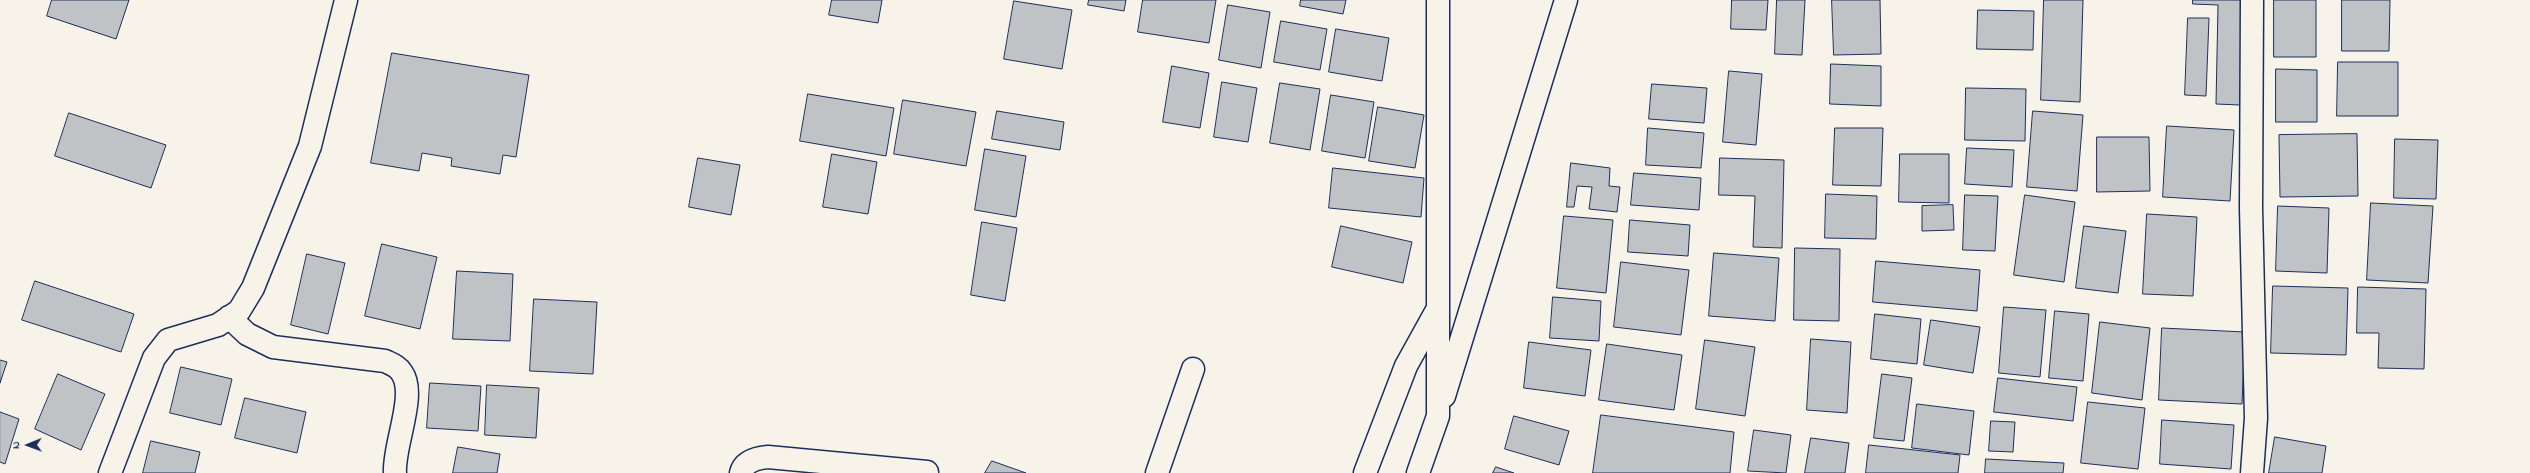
<!DOCTYPE html>
<style>
body{margin:0}
#map{position:relative;width:2530px;height:473px;overflow:hidden;background:#f7f3e8;font-family:"Indie Flower",sans-serif}
canvas{display:block}
.north{position:absolute;left:8px;top:425px;width:40px;height:40px;-webkit-text-stroke:3px #f7f3e8;paint-order:stroke;rotate:269deg;font-size:11px;font-weight:700;line-height:16px;text-align:center;color:#1b2f5e}
.north::after{content:'';display:block;margin:auto;width:14px;height:18px;background:#1b2f5e;clip-path:polygon(50% 0,100% 100%,50% 72%,0 100%)}
</style>
<div id="map">
<canvas width="2530" height="473"></canvas>
<div class="north">N</div>
</div>
<script>
const c = document.querySelector('canvas').getContext('2d');
c.lineJoin = 'round';
function fill(path, color) {
  c.fillStyle = color;
  c.fill(path, 'evenodd');
}
function strokePath(path, color, width, dash) {
  c.strokeStyle = color;
  c.lineWidth = width;
  c.lineCap = dash ? 'butt' : 'round';
  c.setLineDash(dash || []);
  c.stroke(path);
}
const building = new Path2D(`
 M52,0H129L116,39L47,16Z
 M832,0H882L878,23L829,15Z
 M1089,0H1126L1124,11L1088,5Z
 M1143,0H1216L1209,43L1138,32Z
 M1301,0H1346L1343,14L1300,6Z
 M1732,0H1768L1766,30L1731,29Z
 M1777,0H1805L1802,55L1775,54Z
 M1832,0H1880L1881,54L1834,55Z
 M2044,0H2083L2080,102L2041,100Z
 M2193,0H2242L2240,105L2216,104L2218,5L2193,4Z
 M2274,0H2316V57H2274Z
 M2342,0H2390L2389,51H2342Z
 M1014,1L1072,10L1062,69L1004,59Z
 M1228,5L1270,12L1261,68L1219,60Z
 M1978,10L2034,11L2033,50L1977,49Z
 M2188,18H2209L2206,96L2185,95Z
 M1281,21L1327,29L1320,70L1274,62Z
 M1336,29L1389,38L1382,81L1329,72Z
 M392,53L529,75L516,157L503,155L500,174L451,166L452,158L422,153L419,171L371,163Z
 M2338,62H2398V116H2337Z
 M1831,64L1881,66V106L1830,104Z
 M1172,66L1209,73L1200,128L1163,122Z
 M2276,69L2317,70V122H2276Z
 M1729,71L1762,74L1756,145L1723,142Z
 M1222,82L1257,88L1248,142L1214,137Z
 M1280,83L1320,89L1310,150L1270,143Z
 M1652,84L1707,88L1704,123L1649,119Z
 M1966,88L2026,89L2025,141L1965,140Z
 M808,94L894,108L886,156L800,141Z
 M1331,95L1374,102L1365,158L1322,151Z
 M903,100L976,112L966,166L894,154Z
 M1378,107L1424,115L1415,168L1369,161Z
 M997,111L1064,122L1060,150L992,139Z
 M2033,111L2083,115L2077,191L2027,187Z
 M69,113L166,145L151,188L55,156Z
 M2167,126L2234,130L2230,201L2163,197Z
 M1648,128L1704,133L1701,168L1646,165Z
 M1835,128H1883L1881,186L1833,185Z
 M2357,134L2358,196L2280,197L2279,135Z
 M2097,137H2149L2150,191L2097,192Z
 M2395,139L2438,140L2436,199L2394,198Z
 M1967,148L2014,150L2012,187L1965,184Z
 M985,149L1026,156L1016,217L975,210Z
 M832,154L877,162L868,214L823,207Z
 M1900,154H1949V203L1899,202Z
 M698,158L740,165L731,215L689,207Z
 M1720,158L1784,160L1782,248L1753,247L1755,196L1719,195Z
 M1571,163L1610,168L1609,186L1620,187L1617,212L1589,209L1592,187L1577,186L1574,207H1567Z
 M1333,168L1424,178L1421,217L1329,208Z
 M1634,173L1701,178L1699,210L1631,205Z
 M1826,194L1877,196L1876,239L1825,238Z
 M1965,195L1998,196L1995,251L1963,250Z
 M2025,195L2075,202L2064,282L2014,275Z
 M2371,203L2433,206L2428,283L2367,280Z
 M1953,205L1954,230L1922,231V206Z
 M2278,206L2329,208L2327,273L2276,271Z
 M2147,214L2197,217L2193,296L2143,294Z
 M1564,216L1613,220L1606,293L1557,288Z
 M1630,220L1690,225L1688,256L1628,252Z
 M982,222L1017,228L1005,301L971,295Z
 M1341,226L1412,242L1403,283L1332,267Z
 M2084,226L2126,231L2118,293L2076,288Z
 M382,244L437,257L420,329L365,316Z
 M1795,248L1840,249L1839,321L1794,320Z
 M1714,253L1779,258L1775,321L1709,316Z
 M307,254L345,263L328,334L291,325Z
 M1876,261L1980,270L1977,311L1873,302Z
 M1621,262L1689,270L1681,335L1614,327Z
 M457,271L513,274L510,341L453,339Z
 M35,281L134,314L121,352L22,320Z
 M2273,286L2348,288L2346,355L2271,353Z
 M2358,287L2426,289L2424,369L2378,368L2379,333H2357Z
 M1553,297L1601,301L1599,341L1550,338Z
 M534,299L597,302L593,374L530,371Z
 M2004,307L2046,310L2040,377L1999,373Z
 M2055,311L2089,314L2083,381L2049,378Z
 M1875,314L1921,319L1917,364L1871,359Z
 M1931,320L1980,327L1973,373L1924,365Z
 M2100,322L2150,328L2142,400L2092,393Z
 M2162,328L2245,332L2242,404L2159,400Z
 M1811,339L1851,342L1847,413L1807,410Z
 M1705,340L1755,347L1745,416L1696,409Z
 M1529,342L1591,350L1585,396L1524,388Z
 M1607,344L1682,355L1674,410L1599,400Z
 M0,360L7,362L0,383Z
 M181,367L232,379L221,425L170,413Z
 M58,374L105,394L81,450L35,429Z
 M1882,374L1912,378L1904,441L1874,438Z
 M1998,378L2077,387L2073,421L1994,412Z
 M430,383L481,386L478,431L427,428Z
 M487,385L539,388L536,438L485,435Z
 M245,398L306,412L297,453L235,438Z
 M2088,402L2145,408L2138,469L2081,463Z
 M1917,404L1974,411L1969,455L1912,448Z
 M0,412L19,419L5,464L0,462Z
 M1601,415L1734,432L1730,473H1593Z
 M1514,416L1569,431L1559,465L1505,449Z
 M2162,420L2234,425L2231,469L2160,464Z
 M1991,421L2015,422L2013,452L1989,451Z
 M1754,430L1791,435L1786,473L1748,471Z
 M2275,437L2326,446L2322,473H2269Z
 M1811,438L1849,443L1845,473H1805Z
 M151,441L200,452L195,473H143Z
 M1869,445L1960,455L1958,473H1866Z
 M458,447L500,454L497,473H453Z
 M1986,459L2064,463L2063,473H1985Z
 M992,461L1026,473H985Z
 M1496,467L1514,473H1493Z`);
fill(building, '#c0c3c5');
strokePath(building, '#1b2f5e', 1);
const street = new Path2D(`
 M229,317L247,334L273,347L385,361C391,364 398,366 402,373C417,395 393,446 395,473
 M1444,396L1566,0
 M110,473L154,358L168,340L218,325L239,311L253,288L310,146L346,0
 M741,473C744,461 757,458 768,457L927,472
 M1157,473L1193,369
 M1365,473L1406,366L1437,310
 M1418,473L1438,416V0
 M2252,473L2256,418L2251,208L2252,0`);
strokePath(street, '#1b2f5e', 25);
strokePath(street, '#f7f3e8', 22);
</script>
